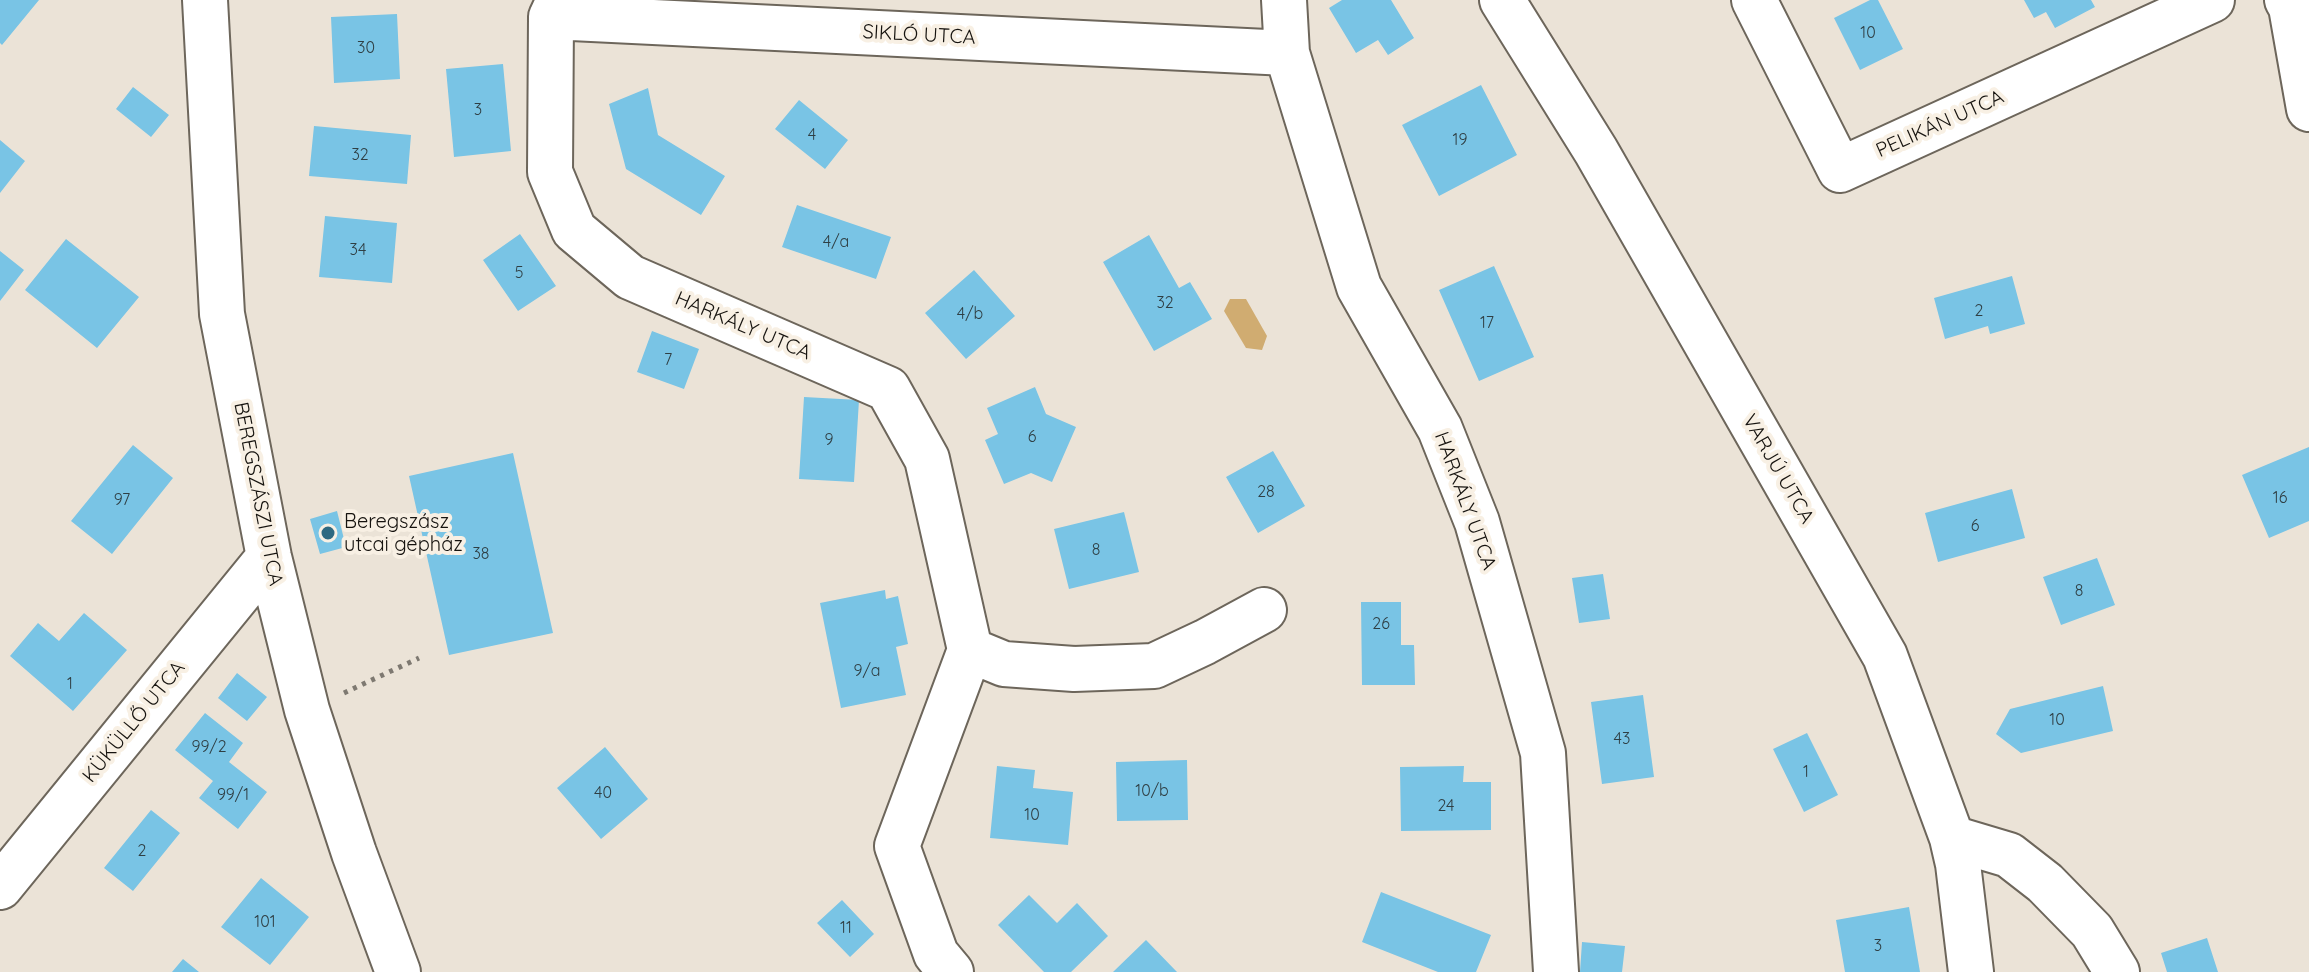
<!DOCTYPE html>
<meta charset="utf-8">
<style>
body{margin:0}
canvas{display:block;background:#ebe3d7}
</style>
<canvas width="2309" height="972"></canvas>
<script>
const c = document.querySelector('canvas').getContext('2d');
c.lineJoin = 'round';
function fill(path, color) {
  c.fillStyle = color;
  c.fill(path, 'evenodd');
}
function strokePath(path, color, width, dash) {
  c.strokeStyle = color;
  c.lineWidth = width;
  c.lineCap = dash ? 'butt' : 'round';
  c.setLineDash(dash || []);
  c.stroke(path);
}
function write(font, color, halo, rows, align = 'center') {
  c.font = font + ' Quicksand,sans-serif';
  c.lineWidth = 8;
  c.setLineDash([]);
  c.textBaseline = 'middle';
  c.strokeStyle = halo;
  c.fillStyle = color;
  for (const [text, x, y, turn = 0] of rows) {
    c.save();
    c.translate(x, y);
    c.rotate((+turn || 0) * Math.PI / 180);
    c.textAlign = isNaN(turn) ? turn : align;
    if (halo) c.strokeText(text, 0, 0);
    c.fillText(text, 0, 0);
    c.restore();
  }
}
fill(new Path2D(`
 M1230,299H1246L1267,336L1262,350L1246,348L1224,311Z`), '#d0ac71');
fill(new Path2D(`
 M0,0H39L2,45L0,43Z
 M1342,0H1391L1414,38L1388,55L1378,40L1356,53L1329,8Z
 M1870,0H1878L1903,49L1860,70L1834,18Z
 M2024,0H2091L2095,7L2055,28L2046,12L2034,18Z
 M397,14L400,79L334,83L331,17Z
 M503,64L511,151L454,157L446,69Z
 M1481,85L1517,155L1439,196L1402,125Z
 M133,87L169,115L151,137L116,109Z
 M648,88L658,135L725,176L701,215L626,169L609,104Z
 M799,100L848,140L825,169L775,129Z
 M314,126L411,135L407,184L309,176Z
 M0,140L25,161L0,193Z
 M797,205L891,237L876,279L782,247Z
 M325,216L397,223L392,283L319,277Z
 M520,234L556,286L518,311L483,260Z
 M1149,235L1179,288L1190,282L1212,319L1154,351L1103,262Z
 M66,239L139,297L97,348L25,290Z
 M0,251L24,270L0,301Z
 M1494,266L1534,357L1479,381L1439,290Z
 M974,270L1015,316L966,359L925,313Z
 M2012,276L2025,324L1990,334L1988,326L1945,339L1934,298Z
 M652,331L699,349L684,389L637,372Z
 M1035,387L1046,414L1076,427L1052,482L1031,473L1004,484L985,440L998,434L987,408Z
 M804,397L859,400L854,482L799,479Z
 M133,445L173,478L112,554L71,521Z
 M2309,447V521L2269,538L2242,475Z
 M1273,451L1305,506L1258,533L1226,477Z
 M513,453L553,633L449,655L409,476Z
 M2012,489L2025,538L1938,562L1925,513Z
 M337,511L346,547L320,554L310,519Z
 M1124,512L1139,572L1069,589L1054,529Z
 M2097,558L2115,605L2061,625L2043,577Z
 M1603,574L1610,619L1579,623L1572,578Z
 M885,590L886,599L898,596L908,644L896,647L906,695L841,708L820,603Z
 M1361,602H1401V645H1414L1415,685H1362Z
 M84,613L127,650L73,711L10,656L38,623L59,641Z
 M237,673L267,697L247,721L218,698Z
 M2103,686L2113,731L2021,753L1996,734L2010,709Z
 M1643,695L1654,777L1602,784L1591,702Z
 M205,713L243,743L229,762L267,792L238,829L199,798L213,781L175,750Z
 M1807,733L1838,795L1804,812L1773,749Z
 M605,747L648,799L601,839L557,788Z
 M1187,760L1188,820L1117,821L1116,762Z
 M997,766L1035,770L1033,788L1073,792L1068,845L990,838Z
 M1464,766L1463,782H1491V830L1401,831L1400,767Z
 M151,810L180,833L133,891L104,868Z
 M261,878L309,917L270,965L221,927Z
 M1381,892L1491,935L1476,972H1438L1362,942Z
 M1029,895L1057,923L1077,903L1108,936L1071,972H1044L998,925Z
 M842,900L874,934L850,957L817,923Z
 M1909,907L1920,972H1845L1836,920Z
 M2207,938L2218,972H2167L2161,953Z
 M1146,940L1177,972H1113Z
 M1582,942L1625,946L1622,972H1580Z
 M183,959L199,972H172Z`), '#79c4e5');
const street = new Path2D(`
 M205,0L222,314L269,557L307,710L354,853L398,972
 M559,0L551,17L550,172L574,230L630,277L888,389L927,459L970,650L897,846L936,954L951,972
 M1284,0L1287,53L1359,287L1440,429L1477,522L1543,753L1556,972
 M1502,0L1596,151L1885,656L1952,838L1958,864L1971,972
 M1754,0L1840,170L2212,0
 M2287,0L2291,7L2309,109
 M551,17L1287,53
 M970,650L1004,664L1074,669L1154,666L1205,642L1264,610
 M1952,838L2009,855L2045,883L2092,931L2117,972
 M0,887L269,557`);
strokePath(street, '#6d665b', 48);
strokePath(new Path2D(`
 M344,693L419,658`), '#7e7971', 5, [4, 6]);
strokePath(street, '#fff', 44);
for (const [x, y, r, color] of [
 [328,533,8,"#2e6981"]
]) {
  const dot = new Path2D();
  dot.arc(x, y, r, 0, 2 * Math.PI);
  c.fillStyle = color;
  c.fill(dot);
  strokePath(dot, '#f8f0e4', 3);
}
write('16px', '#2f3f44', null, [
 ["10",1868,33],
 ["30",366,48],
 ["3",478,110],
 ["4",812,135],
 ["19",1460,140],
 ["32",360,155],
 ["4/a",836,242],
 ["34",358,250],
 ["5",519,273],
 ["32",1165,303],
 ["2",1979,311],
 ["4/b",970,314],
 ["17",1487,323],
 ["7",668,360],
 ["6",1032,437],
 ["9",829,440],
 ["28",1266,492],
 ["16",2280,498],
 ["97",122,500],
 ["6",1975,526],
 ["8",1096,550],
 ["38",481,554],
 ["8",2079,591],
 ["26",1381,624],
 ["9/a",867,671],
 ["1",70,684],
 ["10",2057,720],
 ["43",1622,739],
 ["99/2",209,747],
 ["1",1806,772],
 ["10/b",1152,791],
 ["40",603,793],
 ["99/1",233,795],
 ["24",1446,806],
 ["10",1032,815],
 ["2",142,851],
 ["101",265,922],
 ["11",846,928],
 ["3",1878,946]
]);
write('20px', '#16130f', '#f8f0e4', [
 ["SIKLÓ UTCA",919,35,3],
 ["PELIKÁN UTCA",1940,124,-24],
 ["HARKÁLY UTCA",743,326,23],
 ["VARJÚ UTCA",1778,469,60],
 ["BEREGSZÁSZI UTCA",258,494,79],
 ["HARKÁLY UTCA",1465,501,70],
 ["KÜKÜLLŐ UTCA",134,722,-51]
]);
write('20px', '#16130f', '#f8f0e4', [
 ["Beregszász",344,522],
 ["utcai gépház",344,545]
], 'left');
</script>
